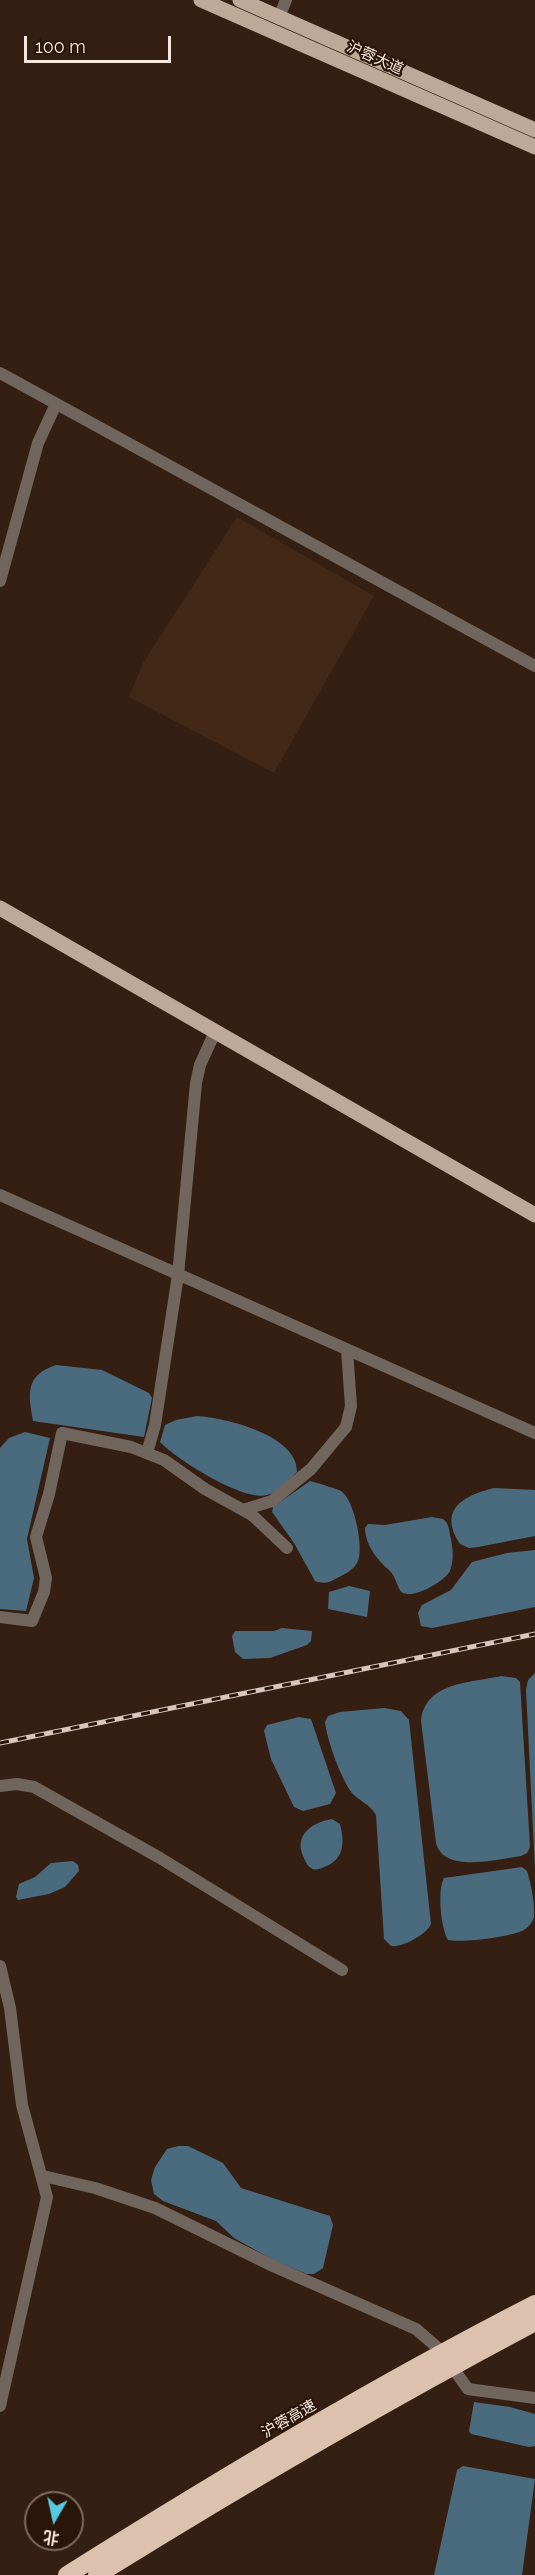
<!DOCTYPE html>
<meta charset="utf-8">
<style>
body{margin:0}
#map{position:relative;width:535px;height:2575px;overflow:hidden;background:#351f12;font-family:Raleway,"Noto Sans SC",sans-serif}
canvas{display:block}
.north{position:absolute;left:24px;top:2491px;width:60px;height:60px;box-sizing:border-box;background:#2a1609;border:2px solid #7c6a5f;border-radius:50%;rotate:189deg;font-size:16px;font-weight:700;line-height:24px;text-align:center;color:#f7e8df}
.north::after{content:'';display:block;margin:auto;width:21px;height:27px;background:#56c9e0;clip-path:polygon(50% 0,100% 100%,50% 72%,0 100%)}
.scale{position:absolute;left:24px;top:36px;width:147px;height:27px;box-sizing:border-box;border:3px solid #f7e8df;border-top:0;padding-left:8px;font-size:18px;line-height:21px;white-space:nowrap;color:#f7e8df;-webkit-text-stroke:4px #2a1609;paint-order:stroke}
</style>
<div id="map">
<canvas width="535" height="2575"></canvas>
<div class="north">北</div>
<div class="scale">100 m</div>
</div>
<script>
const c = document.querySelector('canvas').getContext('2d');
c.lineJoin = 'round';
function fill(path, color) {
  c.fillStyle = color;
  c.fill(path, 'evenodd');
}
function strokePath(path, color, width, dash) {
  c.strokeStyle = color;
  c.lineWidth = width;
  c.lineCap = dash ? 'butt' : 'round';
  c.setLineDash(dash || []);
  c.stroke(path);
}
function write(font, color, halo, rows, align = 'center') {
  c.font = font + ' Raleway,"Noto Sans SC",sans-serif';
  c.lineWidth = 4.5;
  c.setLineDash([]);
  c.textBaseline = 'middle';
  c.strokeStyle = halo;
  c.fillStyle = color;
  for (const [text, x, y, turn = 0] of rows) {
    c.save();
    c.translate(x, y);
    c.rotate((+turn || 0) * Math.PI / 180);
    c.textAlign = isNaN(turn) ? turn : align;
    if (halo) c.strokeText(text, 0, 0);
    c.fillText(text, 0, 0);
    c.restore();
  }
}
fill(new Path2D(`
 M237,517L374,596L274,773L129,697L143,663Z`), '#432817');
fill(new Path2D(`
 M56,1365L102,1370L149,1393L152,1398L144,1437L33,1421C28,1394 25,1375 56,1365Z
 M197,1416C226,1418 298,1435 297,1472C288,1480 279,1492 267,1495C244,1502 176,1459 160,1442L165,1425L176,1420Z
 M25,1432L50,1438L27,1539L34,1578L26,1611L0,1609V1448L9,1438Z
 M310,1481C314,1482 338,1489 341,1491C354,1499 364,1547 358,1561C354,1570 345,1574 337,1578C329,1583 324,1584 315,1581L294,1543L272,1512L273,1507Z
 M494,1488L535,1490V1536L478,1547L469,1548L460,1544C438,1510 462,1496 494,1488Z
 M432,1517L443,1519C450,1524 449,1532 451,1539C453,1551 454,1560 450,1571C445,1581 414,1599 403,1593C398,1591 396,1576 389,1570C377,1560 365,1544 365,1528L368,1524L385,1525Z
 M535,1550V1607L432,1628L421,1626L418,1613L422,1605L451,1590L472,1562L507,1553Z
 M349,1586L370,1591L367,1617L328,1609L329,1592Z
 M282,1628L312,1631L311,1641L307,1645L270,1658L243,1659L235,1652L232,1636L235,1631H274Z
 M535,1673V1870L526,1690L528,1680Z
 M501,1676L516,1678L520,1682L530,1847L527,1853L521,1856C497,1859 444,1874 436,1843L421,1721C425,1682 470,1683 501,1676Z
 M384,1708L401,1711L409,1720L431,1924C427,1934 402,1948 391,1946L384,1939L376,1815C370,1804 359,1801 352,1793C341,1779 327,1740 325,1722L328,1716L340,1712Z
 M299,1717L311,1719L336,1793L330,1804L303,1811L294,1807L271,1759L264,1731L267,1725Z
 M332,1819L340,1824C345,1843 344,1860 324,1867C320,1869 315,1871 311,1868C307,1866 305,1860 303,1856C294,1834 313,1822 332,1819Z
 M73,1861L78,1865L79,1871L65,1887L49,1894L18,1900L16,1897L19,1884L35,1877L51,1863Z
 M522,1867L527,1871C531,1884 535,1903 534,1917C532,1923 528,1928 522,1931C508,1937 464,1943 448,1940C441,1928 437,1890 444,1878Z
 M178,2146H188L223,2163L241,2188L330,2216L333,2225L323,2268L314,2274H307L275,2261L234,2238L216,2221L163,2201L154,2194L151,2180L155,2167L167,2149Z
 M474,2402L510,2407L535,2414V2446L529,2447L471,2434L469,2431Z
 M463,2466L535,2479L522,2575H434L457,2470Z`), '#4a6b7d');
strokePath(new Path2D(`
 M279,17L286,0
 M0,373L535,666
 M0,581L38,443L56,404
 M0,1195L535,1433
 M147,1453L155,1425L178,1275L196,1083L200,1065L215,1032
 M243,1510L272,1501L311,1469L346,1427L351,1406L347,1350
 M0,1617L32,1621L44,1592L46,1578L36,1537L49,1494L62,1433L131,1447L164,1460L205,1489L252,1515L287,1548
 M0,1786L17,1784L34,1787L160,1858L342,1970
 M0,1966L10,2008L22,2105L47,2197L0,2406
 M43,2176L95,2188L155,2208L273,2266L416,2329L439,2349L468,2389L535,2398`), '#71665e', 12);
strokePath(new Path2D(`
 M201,0L535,147
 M240,0L535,130
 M0,908L535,1215`), '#bea897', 15);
strokePath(new Path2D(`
 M67,2575C220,2479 375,2386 535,2304
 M97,2575C240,2486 386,2401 535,2322`), '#dcc2ae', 18);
const rail = new Path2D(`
 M0,1743L535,1634`);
strokePath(rail, '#d7c7be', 5);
strokePath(rail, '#2a1609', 3, [9]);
write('15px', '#f7e8df', '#2a1609', [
 ["沪蓉大道",375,58,24],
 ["沪蓉高速",289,2419,-30]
]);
</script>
